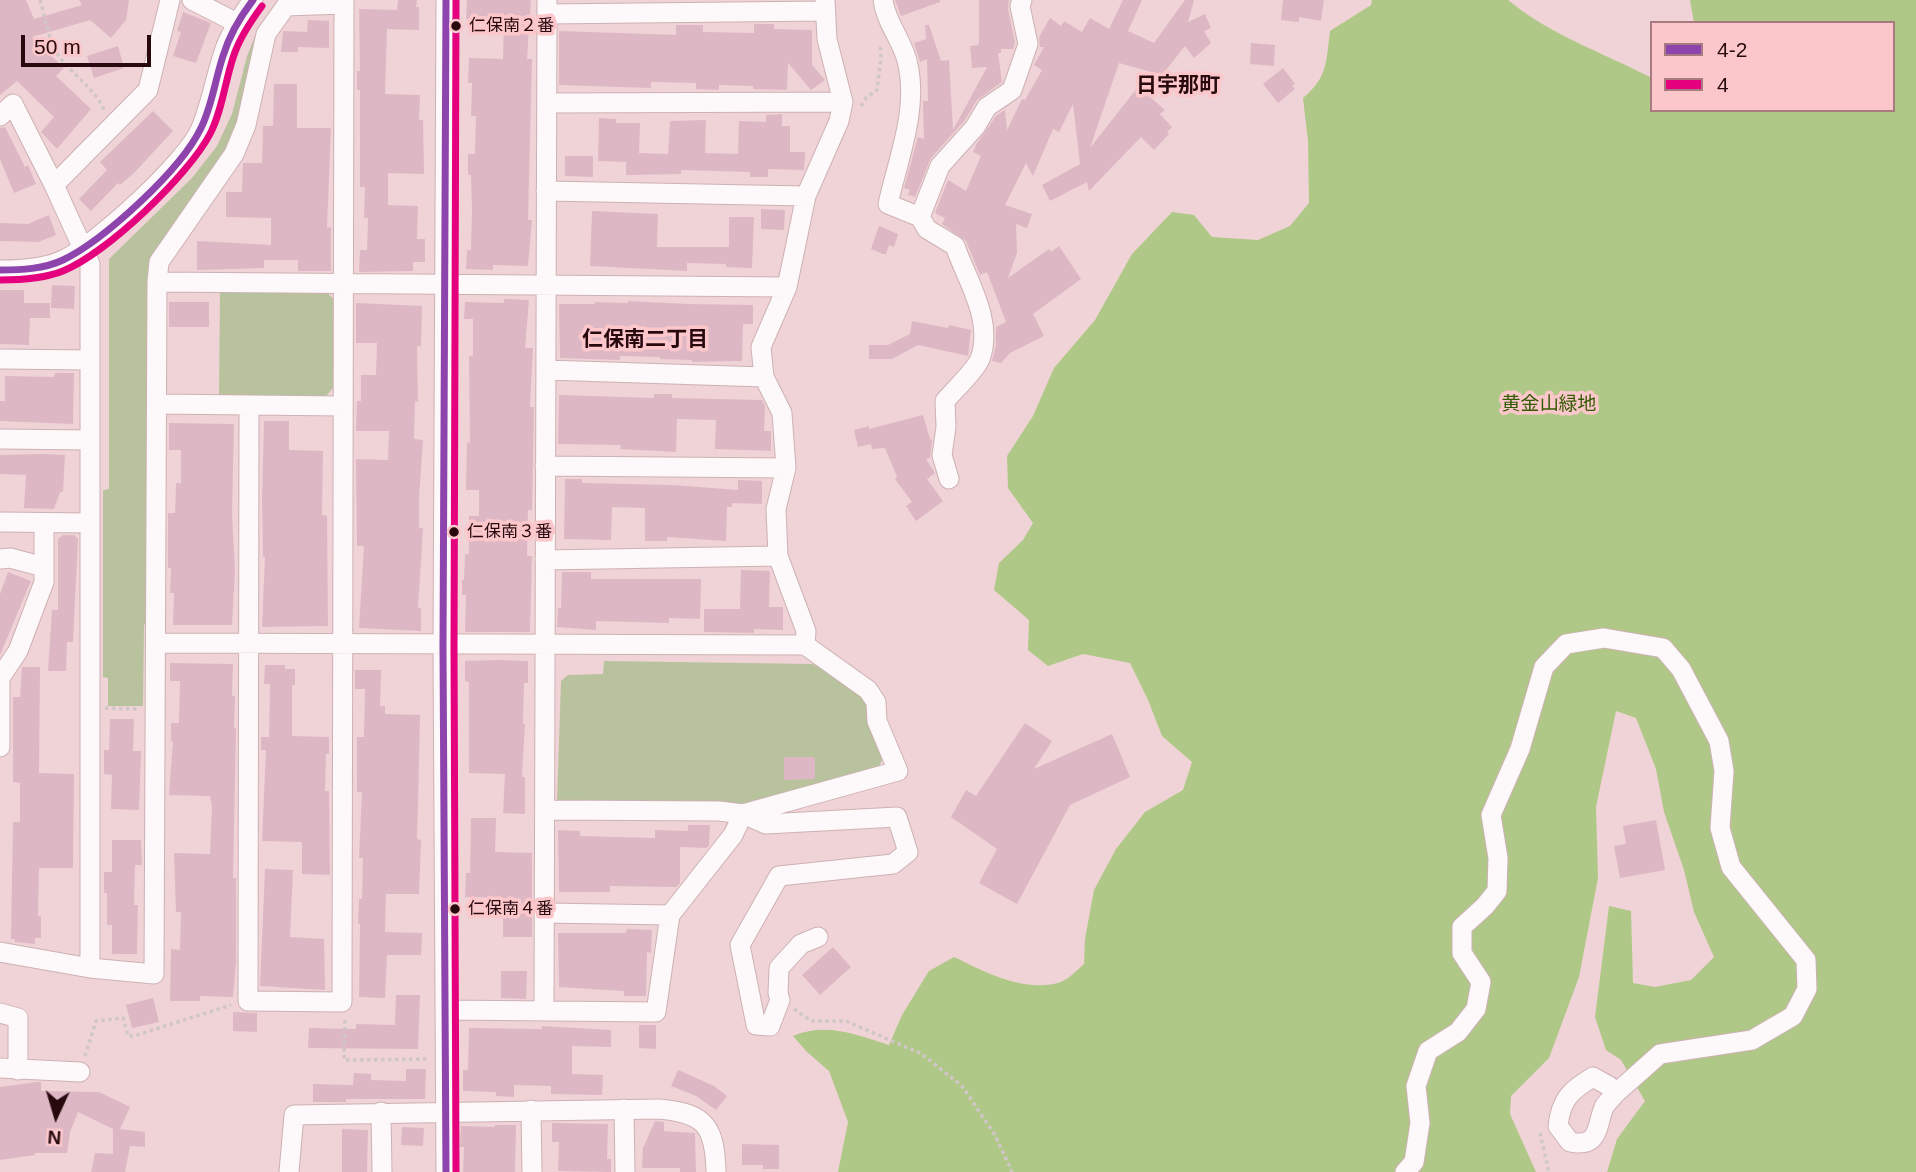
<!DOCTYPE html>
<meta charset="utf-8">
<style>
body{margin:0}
#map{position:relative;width:1916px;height:1172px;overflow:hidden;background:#f0d3d6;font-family:Arial,sans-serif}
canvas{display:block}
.legend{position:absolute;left:1650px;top:21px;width:245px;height:91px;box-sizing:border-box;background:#fcc7cb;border:2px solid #a77b7f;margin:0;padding:9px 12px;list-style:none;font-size:21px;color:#27090e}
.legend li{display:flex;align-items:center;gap:14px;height:35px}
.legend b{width:35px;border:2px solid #a77b7f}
.north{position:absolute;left:21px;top:1081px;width:70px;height:70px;-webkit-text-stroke:5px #fcc7cb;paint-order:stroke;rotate:184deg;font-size:19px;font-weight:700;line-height:28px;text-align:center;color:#27090e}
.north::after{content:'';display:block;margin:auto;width:24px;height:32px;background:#27090e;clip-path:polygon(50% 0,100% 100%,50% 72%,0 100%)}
.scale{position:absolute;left:21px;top:35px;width:130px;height:32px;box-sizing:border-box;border:4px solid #27090e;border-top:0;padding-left:9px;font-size:21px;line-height:24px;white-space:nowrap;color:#27090e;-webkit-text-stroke:5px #fcc7cb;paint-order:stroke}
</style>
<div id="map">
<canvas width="1916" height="1172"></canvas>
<ul class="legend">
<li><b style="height:9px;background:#8e44ad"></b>4-2</li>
<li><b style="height:9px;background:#e5007d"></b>4</li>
</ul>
<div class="north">N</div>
<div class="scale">50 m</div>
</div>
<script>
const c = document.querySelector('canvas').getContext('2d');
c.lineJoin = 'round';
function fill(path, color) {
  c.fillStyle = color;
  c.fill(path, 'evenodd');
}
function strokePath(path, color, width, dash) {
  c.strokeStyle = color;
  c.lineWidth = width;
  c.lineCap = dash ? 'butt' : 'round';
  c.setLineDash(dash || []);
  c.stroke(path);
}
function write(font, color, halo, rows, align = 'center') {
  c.font = font + ' Arial,"Noto Sans JP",sans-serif';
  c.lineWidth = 7;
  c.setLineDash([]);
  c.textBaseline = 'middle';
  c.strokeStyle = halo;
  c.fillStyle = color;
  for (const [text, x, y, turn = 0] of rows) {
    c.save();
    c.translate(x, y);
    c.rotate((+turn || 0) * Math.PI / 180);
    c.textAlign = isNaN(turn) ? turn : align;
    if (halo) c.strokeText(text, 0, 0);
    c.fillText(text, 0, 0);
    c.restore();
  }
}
fill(new Path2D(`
 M266,18L237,133L230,149L148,267L147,622L144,625L143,706H108V678L103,677V490L109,489V259L192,178L217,146L232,114L247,56L255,36Z
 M326,291L335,301L334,387L326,396L219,395L220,292Z
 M604,661L813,664L866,695L883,757L879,767L738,805L557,802L561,681L568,675L603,674Z`), '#b8c29d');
fill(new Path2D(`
 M1372,0H1508C1550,35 1604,53 1652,78V110H1893V23H1694L1690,0H1916V1172H1607L1617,1139L1645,1101L1621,1060L1606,1050L1595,1017L1609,906L1631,911L1633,983L1655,987L1691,980L1714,957L1694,912L1684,870L1664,812L1656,769L1636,718L1616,711L1596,807L1598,878L1579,977L1549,1058L1511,1096L1510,1114L1536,1172H838L848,1122L829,1071L807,1052L793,1036C827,1022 856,1035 889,1045L902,1015L929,971L954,957C985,972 1022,992 1058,983C1067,981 1077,970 1084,964L1085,939L1094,890L1116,849L1145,812L1183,790L1192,762L1162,736L1148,700L1130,663L1083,654L1048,666L1028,650L1029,620L994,590L999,563L1023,540L1033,523L1008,488L1007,456L1033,416L1054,368L1095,320L1132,254L1172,212L1194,215L1212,237L1258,240L1290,226L1309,203L1308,141L1303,98C1328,77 1326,62 1330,31L1371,5Z`), '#b0c887');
fill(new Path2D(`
 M0,0H26L34,19L82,5L79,0H129L126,20L111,38L90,20L32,37L64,68L56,76L91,109L57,149L41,132L54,117L17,81L0,95Z
 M398,0H417L416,7H419V30L387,29L385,94L420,95L419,120H423L424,174L388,173V205L418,206L417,239H425V262H413V271L359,272L360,250H367L368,218H364L365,187H360V90H357V71H360L359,9L397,10Z
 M467,0H531L527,59H532L528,220H532L528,266L493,265V270L466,269L467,250H471L472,209L471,175H468V154H475L476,116H471L472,83H468L469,58L503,59L504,19H466Z
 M895,0H940V2L901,16Z
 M979,0H1009L1008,9L1015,43L1013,49H1001V53H998L1002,82L977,100L965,120L931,158L915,197L908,195L910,190L904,188L918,137L924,139L923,101H928L927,59L920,62L914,43L926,39L925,25H929L941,61L949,60L953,130L987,67L972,68L970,46L978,45L979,42Z
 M1123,0H1142L1128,31L1154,43L1185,0H1194L1188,22L1205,14L1211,28L1204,31L1211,43L1194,58L1185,46L1162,75L1119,63L1090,148L1141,83L1149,93L1148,95L1165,110L1160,114L1172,127L1167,132L1169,134L1154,150L1141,137L1089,191L1087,182L1050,201L1042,185L1080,164L1073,104L1059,132L1053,129L1033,176L1026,163L1005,205L1032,214L1027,228L1016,224L1017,253L1008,278L1049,249L1051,252L1059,246L1081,279L1033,314L1044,336L1010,353L1001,363L992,361L996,345V327L1006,322L987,272L980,275L966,241L942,224L945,218L935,213L948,180L966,191L981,156L973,152L977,143L996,116L1005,110L1007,130L1022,99L1025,100L1042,70L1034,65L1044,47H1040L1039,37L1050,18L1061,26L1064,21L1082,32L1090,18L1109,29Z
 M1283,0H1324L1321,21L1299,17V22L1281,20Z
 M183,12L211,23L196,63L173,56L181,32L177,31Z
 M308,20L329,21V48L298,47V52H281L283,31L307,32Z
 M754,24H774V29L812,30V65L825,80L811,90L788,63L787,90L753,89V86L719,85V90L696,89V83L651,82V88L559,85V31L676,35V25H703V32L754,33Z
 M1251,43L1275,45L1274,66L1250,64Z
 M118,46L124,68L94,78L87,56Z
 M1283,68L1295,84L1292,86L1295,89L1278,103L1263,84Z
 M274,84H297V128H331L327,228L331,227V271H298V260H264V268L197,270V241L271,245V218L226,217V192H242L243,163H262L263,126H273Z
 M153,111L173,131L134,173L120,185L118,183L91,211L79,199L107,170L100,162Z
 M782,114V126H790V152H805L804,170L768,169V177H750V172L681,170V174L626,175V162L598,161L599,118L616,119V123H640L639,153L668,154L670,121L706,120L705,153L738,154L739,121L766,122V115Z
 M5,127L25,167L28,165L36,184L14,193L0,159V128Z
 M565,156H593V177L565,176Z
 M761,209L785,210L784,230L761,229Z
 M592,211L658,214L657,247H729V217H754L752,268L726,267V264L687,263V271L590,266Z
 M49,215L56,235L38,242L0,241V223L28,224Z
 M879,226L898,234L894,247L889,245L886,254H883L871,249Z
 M52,285L75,286L74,309L51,308Z
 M0,290H24V303H50V318H30L29,345L0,344Z
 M504,299L529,300L525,348H533L530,407H534L532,510H528L527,556H532L530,632H465L466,595H462V580H464L465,554H469V516H479V490H466L467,442L470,443L469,356H473V319H464L465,302L504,303Z
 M628,301L687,304L753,305V324H743L742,361L692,362V360L660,359V357L620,356V360L560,358L559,304H595V302L628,303Z
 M169,302H209V327H169Z
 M356,303L422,306L421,346H417L418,402L415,401L414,439L423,440L419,498V528H423L418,608H421V631L359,628L364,546H357L356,459L388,460L389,431H356L357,401H361V375H376L377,343H356Z
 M912,321L948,328L949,325L971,330L968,356L918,345L892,359H869V345H888L910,334Z
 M55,373H74L73,424L0,421V401H5V376L54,377Z
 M654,394H672V398L762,400L765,406L764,431H771V451L715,449L716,420L677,419L676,452L620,449L621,445L558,444L559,395L654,398Z
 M923,415L930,439L932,440L930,458L926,459L935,473L927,479L943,501L916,521L906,506L912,502L895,479L897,477L885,448L872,449L871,444L858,447L854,430L869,426V429Z
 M264,421H289V450L323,451L322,515L327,516L328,626L262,627L265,557H263L262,498Z
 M169,423L234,424L232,514L235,570L232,625H173L174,593H170L171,568H168V513H175L176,483H181V450H169Z
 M43,454L65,455L63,492H60L54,509L24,508L26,475L0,474V455Z
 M565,479H582V483L673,485L738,490V480L762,481V504L732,503V507H727L726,541L667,537V541H645V508L612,507L611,540L564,539Z
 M63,535H74L78,539L73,642H67L66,671H48L52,610H58V539Z
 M741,570L770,571L769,607H783V630L754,629V633L704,632V609H740Z
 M8,572L31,581L0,655V594Z
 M562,572H591V579H701L700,619L669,618V623L596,621V630L557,627L558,608H561Z
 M499,660L528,661V683H524L523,724H525L522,777H525V814L503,813L505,774L469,773V682L465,681V661Z
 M170,663L233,664L232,696H235L234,728H236L233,878H236V961L233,997L200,996V1001H170L171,949L180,950L181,912H176L174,853L210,854L212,807L210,796L169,795L173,741H171V723H179L180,681H170Z
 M265,665H285V669H295V685H292V736L329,737V754H326L325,791H329L330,875L302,874V842L262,841L266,750H261V737H269L270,684H264Z
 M22,667H40L39,773L74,774L73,868H39L38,916H41V938H35V944L15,942V939H11L13,822H20V783L13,782V697H20Z
 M355,670H381L380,706H385V714L420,715L418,807L417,839L421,840L419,894H386L385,932L422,933L421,955H387L385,998L359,997L360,924L358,923L359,899H362L363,858H359L362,792H357V737H364L365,689H355Z
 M110,719H134L133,751H141L139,810L111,809L112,775L104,774V750H109Z
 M1025,723L1052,741L1034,769L1112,734L1130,777L1070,805L1017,904L979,883L997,849L951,817L966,790L976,796Z
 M784,757H815V779L784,780Z
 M471,818H496L495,852L532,853V937H503V898L465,897L466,873H470Z
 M1656,820L1665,870L1620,878L1614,846L1626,844L1623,826Z
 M688,825H710L709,845L707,848L680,847V883L676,887L610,886V892H559L558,830L580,831V836L655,838V830L688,831Z
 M112,840H141L142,865H135L134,905H138L137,954H112V925H107V893H104V872H112Z
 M265,869L293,870L290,937L324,939L325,990L260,986Z
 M627,929L652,930L651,953L647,952L646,996H624V991L559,987L558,933H626Z
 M833,947L851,967L820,995L802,975Z
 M501,971H527L526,999L501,998Z
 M396,995H420L418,1049L308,1048L309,1028L356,1029V1024L395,1025Z
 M153,998L159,1022L132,1028L126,1005Z
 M233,1012L257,1013V1032L233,1031Z
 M639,1025H656V1049L639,1048Z
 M542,1026L611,1030V1047L572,1046V1074L603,1075L602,1095L551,1094V1086L514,1085V1097L496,1096V1092L463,1091V1070H468L469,1028L542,1029Z
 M406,1069H426L425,1099H346V1102H313V1084L353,1085L354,1073L371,1074V1080L406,1081Z
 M678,1070L714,1086L727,1096L716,1110L696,1096L671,1086Z
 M37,1082H41V1091L99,1092L130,1107L120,1129L145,1132V1147L130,1146L125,1172H91L95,1153L113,1154V1129L78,1112L70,1132L67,1153H35V1155L0,1160V1087Z
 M655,1121L664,1122V1131L695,1133L696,1172H680V1168H642L643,1148Z
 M552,1123L608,1124L607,1159H611V1172L558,1171L559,1142H552Z
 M495,1125H516L515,1172H463L464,1147H460L461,1126L495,1127Z
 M402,1127L424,1128L423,1146L401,1145Z
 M342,1129L368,1130L367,1172H342Z
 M742,1144L779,1145V1169H763V1165H742Z`), '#ddb8c4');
const minor = new Path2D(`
 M192,0L237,23
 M883,0C886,24 904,42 908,65C918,111 898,159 888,204L920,217
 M547,14L824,11
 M547,103L843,102
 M0,116L13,104L54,185
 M546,191L806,196
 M0,270C21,270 44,269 63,260C96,245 188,161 201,128C212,102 216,73 226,46C233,29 242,15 253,0
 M157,282C367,285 577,284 787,287
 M0,359L89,360
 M546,370L764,377
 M157,404L343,406
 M249,406L248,1001L342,1002L344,0
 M0,439L89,440
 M545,466L786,468
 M949,479L942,455L946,427L945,401C954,390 975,371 980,359C994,320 967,281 955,246L927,229L920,217L940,166L975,127L987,107L1012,90L1028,44L1020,6L1022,0
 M0,522L89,523
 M0,559L10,558L44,567
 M545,560L778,556
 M156,643L805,645
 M0,747V678L18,651L44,582V523
 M545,810L719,811L743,814L766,824L897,817L908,852L893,864L779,876L740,945L756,1025L770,1026L780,1000L778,993L779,968L801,944L818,937
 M544,913L670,915
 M0,952L90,968L154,974L157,282L159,262L234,154L246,125L266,34L286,6L344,4
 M90,968V264L54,185L148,90L170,0
 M446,1010L656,1012L670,915L733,835L743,814L898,771L877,721L876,702L868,690L805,645L806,631L778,556L776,509L786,468L782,413L764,377L761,347L787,287L806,196L839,121L843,102L827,39L825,0
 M544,1011L547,0
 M0,1013L18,1018V1070
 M0,1068L80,1072
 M1593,1077L1609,1086L1615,1094C1612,1098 1607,1102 1604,1107C1596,1127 1600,1148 1570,1142L1558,1126C1561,1099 1571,1090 1593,1077Z
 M624,1109L625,1172
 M531,1110L532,1172
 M381,1112L382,1172
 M289,1172L294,1115L659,1109C705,1113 715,1126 716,1172
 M446,1172L443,646L446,0
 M1405,1172L1414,1162L1420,1123L1416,1086L1428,1051L1458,1032L1476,1009L1481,982L1462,953V927L1485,906L1497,891L1498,858L1491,815L1520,749L1544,667L1566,644L1604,638L1663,648L1681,669L1719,741L1724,771L1720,828L1731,867L1806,960L1807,989L1793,1016L1752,1040L1660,1054L1615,1094`);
strokePath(minor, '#cdb1b3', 21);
strokePath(new Path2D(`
 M40,0C46,19 48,43 61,59C72,73 98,93 104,110
 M861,106L866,98L877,90L881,57L880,44
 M105,708L139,709
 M794,1009L811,1021H846L922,1054L962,1086L995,1135L1012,1172
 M345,1020L344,1060L429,1059
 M85,1056L96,1021L123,1018L128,1036H134L231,1005
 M1540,1133L1549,1172`), '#d0c6c8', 3.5, [3.5, 3.5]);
strokePath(minor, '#fdf8f9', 19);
strokePath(new Path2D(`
 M446,0L443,646L446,1172
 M0,270C21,270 44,269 63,260C104,240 181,170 201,128C212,106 215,80 223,56C229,36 240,17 253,0`), '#8e44ad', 7);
strokePath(new Path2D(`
 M0,280C21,280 43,279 63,271C107,253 188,176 210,134C223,109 225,79 235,52C241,36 251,21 262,6
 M456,1172L454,646L456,0`), '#e5007d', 7);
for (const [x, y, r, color] of [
 [456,26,6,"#27090e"],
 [454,532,6,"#27090e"],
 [455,909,6,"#27090e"]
]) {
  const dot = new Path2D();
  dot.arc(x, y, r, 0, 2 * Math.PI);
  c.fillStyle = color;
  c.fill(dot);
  strokePath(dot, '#fcc7cb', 2.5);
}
write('17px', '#27090e', '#fcc7cb', [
 ["仁保南２番",469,26],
 ["仁保南３番",467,532],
 ["仁保南４番",468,909]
], 'left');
write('19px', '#325b03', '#fcc7cb', [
 ["黄金山緑地",1549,405]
]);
write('bold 21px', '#27090e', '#fcc7cb', [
 ["日宇那町",1178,86],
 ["仁保南二丁目",645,340]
]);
</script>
